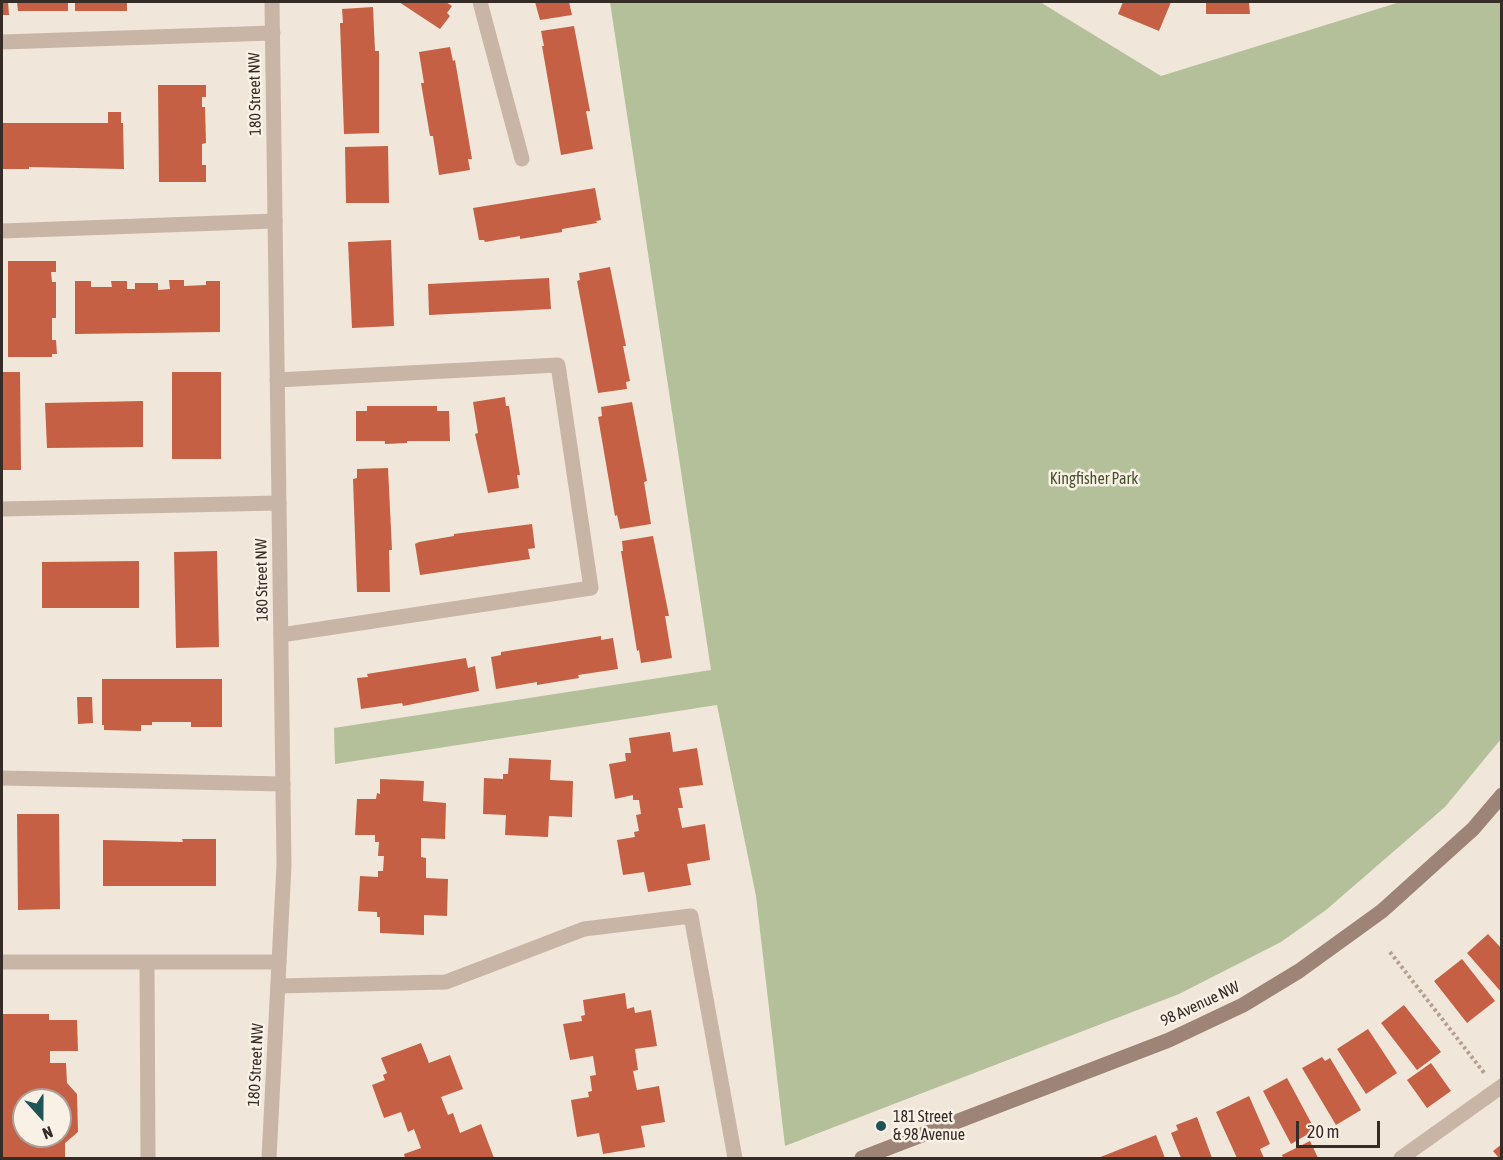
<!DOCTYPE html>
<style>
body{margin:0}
#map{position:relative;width:1503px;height:1160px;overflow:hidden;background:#f1e6da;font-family:"Asap Condensed",sans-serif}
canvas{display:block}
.frame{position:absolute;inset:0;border:3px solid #352b27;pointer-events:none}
.north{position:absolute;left:12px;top:1088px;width:60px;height:60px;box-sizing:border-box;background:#f9f0e6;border:2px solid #aba19a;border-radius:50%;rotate:159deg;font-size:16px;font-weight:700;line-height:24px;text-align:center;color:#352b27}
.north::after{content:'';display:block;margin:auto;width:21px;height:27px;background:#1d5456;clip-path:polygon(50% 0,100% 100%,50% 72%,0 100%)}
.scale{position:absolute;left:1296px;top:1121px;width:84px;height:27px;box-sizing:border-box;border:3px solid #352b27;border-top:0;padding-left:8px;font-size:18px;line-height:21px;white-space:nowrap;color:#352b27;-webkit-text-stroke:4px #f9f0e6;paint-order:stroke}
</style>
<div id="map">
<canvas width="1503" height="1160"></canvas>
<div class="frame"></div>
<div class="north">N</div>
<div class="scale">20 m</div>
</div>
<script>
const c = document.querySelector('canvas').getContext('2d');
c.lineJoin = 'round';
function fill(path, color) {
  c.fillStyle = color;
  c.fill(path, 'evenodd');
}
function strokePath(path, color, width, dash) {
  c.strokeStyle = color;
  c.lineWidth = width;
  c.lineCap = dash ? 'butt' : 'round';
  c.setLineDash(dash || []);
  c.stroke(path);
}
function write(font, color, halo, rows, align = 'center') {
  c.font = font + ' "Asap Condensed",sans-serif';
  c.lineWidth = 5;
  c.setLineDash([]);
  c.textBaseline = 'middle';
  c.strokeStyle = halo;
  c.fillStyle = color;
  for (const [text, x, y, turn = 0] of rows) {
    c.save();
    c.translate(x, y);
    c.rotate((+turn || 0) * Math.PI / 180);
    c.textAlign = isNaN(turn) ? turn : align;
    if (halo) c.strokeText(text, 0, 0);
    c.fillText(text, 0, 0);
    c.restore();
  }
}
fill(new Path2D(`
 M610,2H1040L1161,76L1400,2H1501V739L1445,807L1326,910L1281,942L1179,994L785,1146L756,896L717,705L335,764L334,728L711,670Z`), '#b4c09a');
fill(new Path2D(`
 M2,2H8L9,15H2Z
 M17,2H68V11H18Z
 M75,2H127V11H75Z
 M399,2H446L452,6L447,13L450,16L440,29Z
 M535,2H569L572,15L540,20Z
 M1123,2H1171L1159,31L1118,14Z
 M1206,2H1249L1250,14H1206Z
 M373,7L375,51H379V133L344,134L340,23H343L342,9Z
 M574,26L590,111H586L593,149L561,155L542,46H544L541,31Z
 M450,47L453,61L455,60L472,159H468L470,170L439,175L433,136H430L421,83H424L419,52Z
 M158,85H206V97H202V107H205L206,143L202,144V165H206V182H159Z
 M108,112H121V123H123L124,169L29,167V169H2V123H108Z
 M388,146L389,203H346L345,147Z
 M595,188L601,220L596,221L597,223L562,229V232L520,239V236L485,242L484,240H479L473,208Z
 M391,240L394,326L352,328L348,242Z
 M8,261H56V272H51L52,282H56V318H52V340H56L57,354H52V357H8Z
 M610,267L626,346H623L630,381L626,382L627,389L598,393L577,281L580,280L579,273Z
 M549,278L551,309L429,315L428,284Z
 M169,280H184V286L206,285V281H220V332L75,334V281H91V287H112L111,281H127V289H135V283H158V290L170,289Z
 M2,372H20L21,470H2Z
 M172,372H221V459H172Z
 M505,397L506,406H509L520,475H517L519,488L488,493L475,434L478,433L473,402Z
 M143,401V447L47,448L45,403Z
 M632,402L647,481L644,482L651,524L620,529L617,515L615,516L598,417L602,416L601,407Z
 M367,406H437V411H449L450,441H407V443L385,444V441H356V411H367Z
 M388,468L392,550H389L390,592H357L353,479L357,478V469Z
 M532,524L535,548L528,549L530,559L420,575L415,544L419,542L454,536V534Z
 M653,536L669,616H665L672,658L641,663L639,650L637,651L621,551H623L622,541Z
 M217,551L219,647L176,648L174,552Z
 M139,561V608H42V562Z
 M601,636V640L613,638L618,669L578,675L579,678L537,685V682L496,689L491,657L501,655V652Z
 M466,658L468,668L475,666L479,691L403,706L402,703L361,709L357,678L368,677L367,674Z
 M102,679H222V727H191V722H152V725H141V731L104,730V725H102Z
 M77,697H92L93,723L78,724Z
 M670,732L673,752L697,748L703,785L679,788L683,808H678L682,828L705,824L710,860L687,864L691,885L648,892L644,872L623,875L617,840L635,837L634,832L639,831L636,815L641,814L639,800H633V795L615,799L609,764L626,761L625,753H631L629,738Z
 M509,758L551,760L550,780L573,781L572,817L549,816L548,837L505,835L506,815L483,814L484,778L503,779V774H508Z
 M380,779L424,781L423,801L446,803L445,839L421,838V857L426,858V878L448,879L447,916L424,915V935L380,933V917H377V912L358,911L360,876L378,877V871H383L384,856H378L379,842H375V835H355L357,799H376L377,793L380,794Z
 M17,814H59L60,909L18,910Z
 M182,839H216V886H103V840L183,842Z
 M1488,934L1502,949V993L1467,953Z
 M1462,959L1495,1001L1467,1023L1434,981Z
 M625,993L627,1009L634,1007L635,1013L651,1010L657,1046L635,1049L638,1070L633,1071L637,1090L659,1086L665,1122L641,1126L645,1147L603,1154L599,1133L577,1137L571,1100L589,1097L588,1092L592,1091L590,1076L596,1075L593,1056L570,1060L563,1024L582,1021L581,1016L585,1015L583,1000Z
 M1404,1005L1441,1052L1417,1070L1381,1023Z
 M2,1014H49V1020H77L78,1051H50V1063H66L67,1083L77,1094L78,1132L65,1143V1158H2ZM24,1100H60V1136H24Z
 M1368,1029L1397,1073L1366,1094L1337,1049Z
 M421,1043L429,1063L450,1055L463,1089L441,1097L448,1115L453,1113L460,1133L481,1124L494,1158H405L404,1154L421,1148L414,1129L408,1132L401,1112L384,1118L372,1085L385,1080L383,1075L387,1073L381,1058Z
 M1322,1057L1325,1061L1330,1058L1361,1110L1336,1125L1302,1068Z
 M1431,1063L1451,1091L1427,1108L1407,1080Z
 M1287,1078L1315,1130L1291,1144L1263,1091Z
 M1249,1096L1270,1144L1260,1149L1264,1158H1237L1216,1112Z
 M1197,1117L1212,1158H1181L1171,1133L1178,1130L1176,1125Z
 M1156,1135L1165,1158H1098Z
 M1310,1141L1318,1158H1283L1282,1155Z
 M1502,1144V1158H1499L1493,1151Z`), '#c56044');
strokePath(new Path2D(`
 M1390,952L1485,1074`), '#b59f90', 4, [3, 3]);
strokePath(new Path2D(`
 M480,2L522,159
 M2,42L273,33
 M2,231L275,221
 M277,380L558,365L591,588L281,635
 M2,509L279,503
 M2,778L283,784
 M2,962H279
 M147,963L148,1158
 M278,986L446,982L584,929L691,916L735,1158
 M1401,1158L1502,1086`), '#c9b5a6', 15);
strokePath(new Path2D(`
 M269,1158L284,865L272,2`), '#c9b5a6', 15);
strokePath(new Path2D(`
 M862,1158L1169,1040L1243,1005L1299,971L1382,911L1473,829L1502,795`), '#9d8477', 15);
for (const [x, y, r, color] of [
 [881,1126,6,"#1d5456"]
]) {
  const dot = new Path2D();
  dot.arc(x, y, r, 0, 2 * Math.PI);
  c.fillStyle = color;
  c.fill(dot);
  strokePath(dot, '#f9f0e6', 2);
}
write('16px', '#352b27', '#f9f0e6', [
 ["180 Street NW",255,94,-91],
 ["180 Street NW",262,580,-91],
 ["98 Avenue NW",1200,1004,-25],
 ["180 Street NW",256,1065,-87]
]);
write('16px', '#45532b', '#f9f0e6', [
 ["Kingfisher Park",1094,479]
]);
write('16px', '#352b27', '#f9f0e6', [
 ["181 Street",893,1117],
 ["& 98 Avenue",893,1135]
], 'left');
</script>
